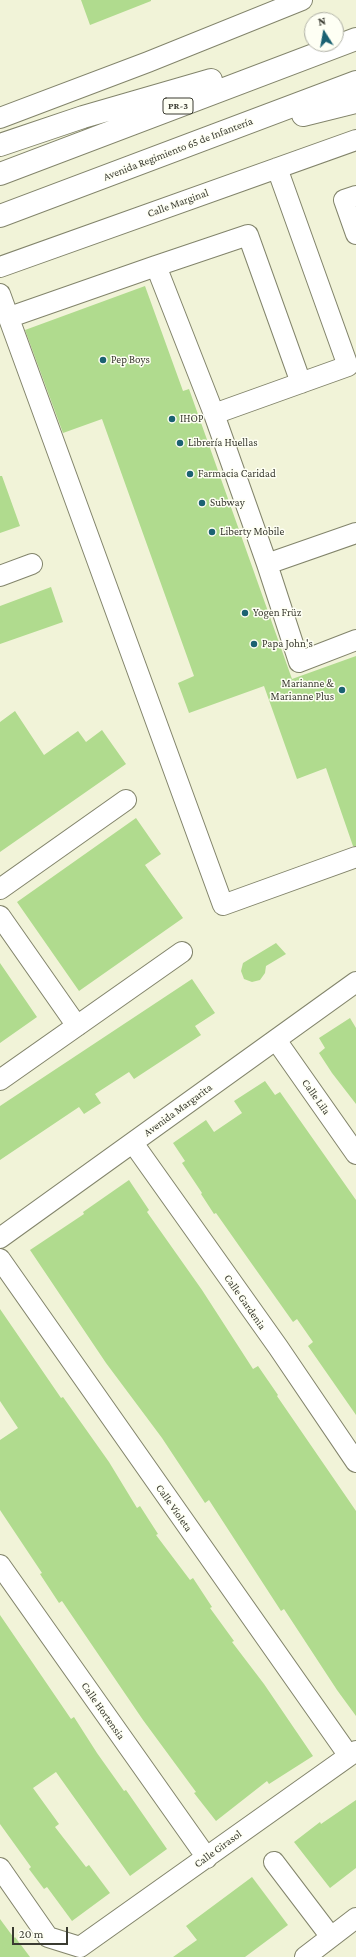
<!DOCTYPE html>
<meta charset="utf-8">
<style>
body{margin:0}
#map{position:relative;width:356px;height:1957px;overflow:hidden;background:#f1f3d8;font-family:"Crimson Pro",serif}
canvas{display:block}
.north{position:absolute;left:304px;top:12px;width:40px;height:40px;box-sizing:border-box;background:#fefff4;border:1px solid #b0b1a6;border-radius:50%;rotate:349deg;font-size:11px;font-weight:700;line-height:16px;text-align:center;color:#3a3b31}
.north::after{content:'';display:block;margin:auto;width:14px;height:18px;background:#1b6272;clip-path:polygon(50% 0,100% 100%,50% 72%,0 100%)}
.scale{position:absolute;left:12px;top:1927px;width:56px;height:18px;box-sizing:border-box;border:2px solid #3a3b31;border-top:0;padding-left:5px;font-size:12px;line-height:14px;white-space:nowrap;color:#3a3b31;-webkit-text-stroke:3px #fefff4;paint-order:stroke}
</style>
<div id="map">
<canvas width="356" height="1957"></canvas>
<div class="north">N</div>
<div class="scale">20 m</div>
</div>
<script>
const c = document.querySelector('canvas').getContext('2d');
c.lineJoin = 'round';
function fill(path, color) {
  c.fillStyle = color;
  c.fill(path, 'evenodd');
}
function strokePath(path, color, width, dash) {
  c.strokeStyle = color;
  c.lineWidth = width;
  c.lineCap = dash ? 'butt' : 'round';
  c.setLineDash(dash || []);
  c.stroke(path);
}
function write(font, color, halo, rows, align = 'center') {
  c.font = font + ' "Crimson Pro",serif';
  c.lineWidth = 3;
  c.setLineDash([]);
  c.textBaseline = 'middle';
  c.strokeStyle = halo;
  c.fillStyle = color;
  for (const [text, x, y, turn = 0] of rows) {
    c.save();
    c.translate(x, y);
    c.rotate((+turn || 0) * Math.PI / 180);
    c.textAlign = isNaN(turn) ? turn : align;
    if (halo) c.strokeText(text, 0, 0);
    c.fillText(text, 0, 0);
    c.restore();
  }
}
fill(new Path2D(`
 M81,0H151V1L90,25Z
 M145,286L183,391L189,389L292,679L356,656V846H353L326,768L297,779L264,686L189,713L178,683L194,676L102,419L63,433L25,330Z
 M0,476H2L20,526L0,533Z
 M51,587L63,622L0,644V606Z
 M15,711L44,755L78,731L86,742L102,730L126,764L0,852V722Z
 M136,818L161,854L145,865L183,918L79,991L17,902Z
 M276,943L286,954L266,966L265,973L260,980L252,982L244,979L241,971L243,963Z
 M0,963L37,1017L0,1043Z
 M192,979L215,1013L195,1026L201,1035L134,1079L129,1072L95,1094L101,1103L84,1114L79,1107L0,1160V1106Z
 M350,1018L356,1028V1104L332,1073L319,1053L325,1048L319,1038Z
 M265,1081L275,1095L280,1092L356,1200V1415L308,1346L313,1342L297,1319L293,1322L242,1250L216,1213L214,1214L201,1194L202,1193L182,1163L185,1161L173,1143L206,1120L214,1132L242,1113L234,1101Z
 M129,1180L149,1210L147,1212L202,1290L253,1369L258,1366L278,1395L277,1396L356,1511V1716L337,1690L284,1609L281,1611L209,1500L205,1503L162,1438L106,1363L30,1250L84,1214L83,1212Z
 M0,1309L61,1398L63,1397L109,1462L137,1508L140,1506L158,1534L156,1535L190,1580L193,1578L212,1607L210,1608L234,1641L232,1642L264,1684L313,1756L269,1784L267,1781L216,1821L194,1793L196,1792L143,1720L62,1601L59,1603L40,1574L42,1573L0,1510V1440L18,1428L0,1401Z
 M0,1615L71,1719L74,1717L97,1753L124,1791L126,1790L167,1849L130,1876L56,1772L33,1788L59,1824L55,1827L86,1867L89,1865L110,1893L72,1921L47,1887L44,1889L29,1869L31,1867L0,1824Z
 M356,1800V1868L330,1888L294,1842L320,1822L321,1824Z
 M252,1877L288,1925L245,1957H173L197,1940L186,1926Z
 M0,1919L14,1938L15,1937L30,1957H0Z`), '#b0db8e');
const minor = new Path2D(`
 M0,118L148,62L302,0
 M356,196L344,200L356,234
 M156,266L248,235L301,383
 M0,267L356,140
 M0,294L223,905L356,857
 M10,317L156,266L214,414L267,564L299,662L356,640
 M214,414L348,366L277,168
 M267,564L356,533
 M0,576L32,564
 M0,889L126,800
 M0,916L77,1026
 M276,1040L356,1154
 M0,1080L182,952
 M133,1143L278,1347L356,1462
 M0,1238L356,982
 M0,1259L349,1756
 M0,1565L207,1858
 M274,1862L331,1937
 M0,1868L48,1937L80,1947L356,1751
 M305,1957L356,1918`);
const major = new Path2D(`
 M303,115L356,102
 M0,145L83,117L211,80
 M0,174L356,39
 M0,216L356,82`);
strokePath(minor, '#82846b', 22);
strokePath(major, '#82846b', 24);
strokePath(minor, '#fff', 20);
strokePath(major, '#fff', 22);
for (const [x, y, r, color] of [
 [103,360,4,"#1b6272"],
 [172,419,4,"#1b6272"],
 [180,443,4,"#1b6272"],
 [190,474,4,"#1b6272"],
 [202,503,4,"#1b6272"],
 [212,532,4,"#1b6272"],
 [245,613,4,"#1b6272"],
 [254,644,4,"#1b6272"],
 [342,690,4,"#1b6272"]
]) {
  const dot = new Path2D();
  dot.arc(x, y, r, 0, 2 * Math.PI);
  c.fillStyle = color;
  c.fill(dot);
  strokePath(dot, '#fefff4', 1.5);
}
for (const [x, y, w] of [
 [178,106,30]
]) {
  const box = new Path2D();
  box.roundRect(x - w / 2, y - 8, w, 16, 3);
  c.fillStyle = '#fefff4';
  c.fill(box);
  strokePath(box, '#3a3b31', 1);
}
write('bold 10px', '#3a3b31', null, [
 ["PR-3",178,106]
]);
write('11px', '#3a3b31', '#fefff4', [
 ["Avenida Regimiento 65 de Infantería",178,149,-21],
 ["Calle Marginal",178,203,-20],
 ["Calle Lila",316,1097,55],
 ["Avenida Margarita",178,1110,-36],
 ["Calle Gardenia",245,1302,55],
 ["Calle Violeta",174,1508,55],
 ["Calle Hortensia",103,1711,55],
 ["Calle Girasol",218,1849,-36]
]);
write('11px', '#3a3b31', '#fefff4', [
 ["Pep Boys",111,360],
 ["IHOP",180,419],
 ["Librería Huellas",188,443],
 ["Farmacia Caridad",198,474],
 ["Subway",210,503],
 ["Liberty Mobile",220,532],
 ["Yogen Früz",253,613],
 ["Papa John's",262,644],
 ["Marianne &",334,684,"right"],
 ["Marianne Plus",334,697,"right"]
], 'left');
</script>
